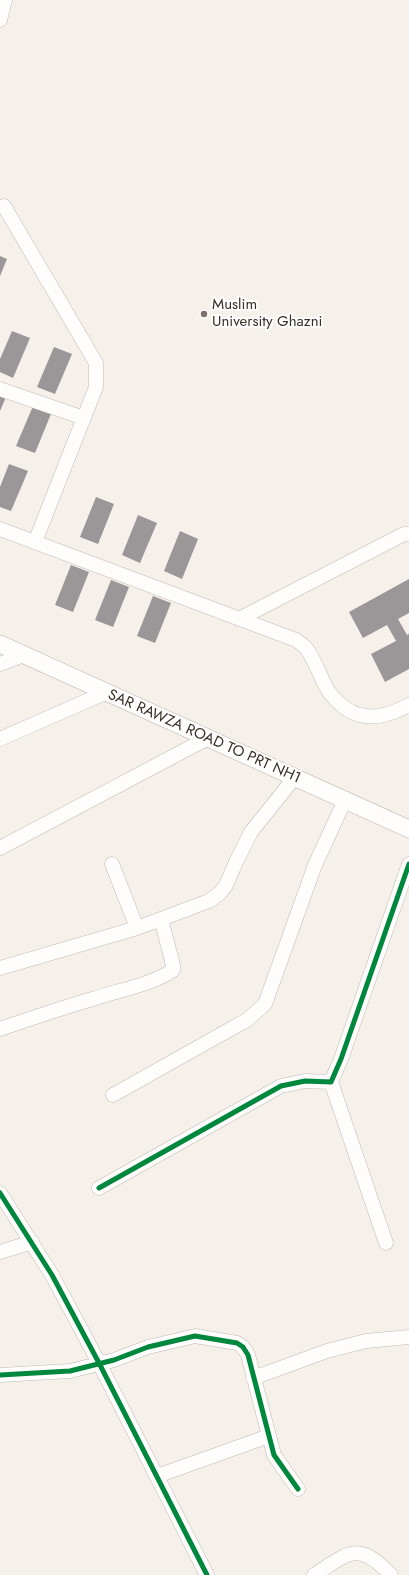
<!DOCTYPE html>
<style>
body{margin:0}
canvas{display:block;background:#f6f0ea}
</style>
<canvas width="409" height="1575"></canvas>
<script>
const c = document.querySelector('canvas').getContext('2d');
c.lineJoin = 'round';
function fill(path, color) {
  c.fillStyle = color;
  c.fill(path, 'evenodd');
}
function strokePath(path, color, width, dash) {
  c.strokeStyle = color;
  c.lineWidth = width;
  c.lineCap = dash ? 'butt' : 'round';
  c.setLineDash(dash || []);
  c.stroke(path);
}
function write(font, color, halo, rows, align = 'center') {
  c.font = font + ' Jost,sans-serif';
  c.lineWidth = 4;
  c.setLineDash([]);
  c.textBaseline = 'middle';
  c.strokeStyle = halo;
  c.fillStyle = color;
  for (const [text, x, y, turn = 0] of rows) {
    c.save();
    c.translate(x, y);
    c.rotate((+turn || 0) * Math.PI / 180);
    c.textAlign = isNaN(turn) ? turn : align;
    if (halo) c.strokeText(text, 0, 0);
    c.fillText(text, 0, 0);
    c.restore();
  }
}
fill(new Path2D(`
 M0,256L7,259L0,276Z
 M12,331L30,338L13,378L0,372V359Z
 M54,347L72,354L55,394L37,387Z
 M0,394L6,397L0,411Z
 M33,406L51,414L35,453L16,446Z
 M9,464L28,471L11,511L0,507V487Z
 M96,497L114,504L98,544L80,537Z
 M138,515L157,523L140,563L122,555Z
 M180,531L198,539L182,579L164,571Z
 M71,565L89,572L73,612L55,605Z
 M409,579V613L398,619L407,635L409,634V669L385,682L371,654L396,641L387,625L363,638L349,612Z
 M111,580L129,587L113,627L95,620Z
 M153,596L171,603L155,643L137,636Z`), '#9b9698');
const minor = new Path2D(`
 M0,20L5,0
 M4,206L96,363V387L35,542
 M0,389L84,418
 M0,529L296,640C299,642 303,645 305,647C315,657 321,682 330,693C353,723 379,721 409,705
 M239,619L404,534H409
 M0,664L24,655
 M0,739L107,692
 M0,848L208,738
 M112,864L137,928
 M0,968L137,928L209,901L220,893L226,885L237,860L251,832L295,777
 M0,1029C32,1018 64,1007 96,998C117,991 156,983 173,970V965L161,919
 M331,1082L386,1243
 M113,1095L227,1031L247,1020L265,1004L315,865L345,800
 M99,1188L281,1086L305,1081L331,1082L341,1059L409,864
 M0,1193L52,1275L99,1363L207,1575
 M0,1252L32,1242
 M0,1375L70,1371L114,1360L148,1347L195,1336L237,1343L243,1347L248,1355L274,1455L298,1489
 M253,1378L327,1351L366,1341L409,1337
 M157,1476L269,1436
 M314,1575C349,1553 357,1540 391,1575`);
const major = new Path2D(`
 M0,644L409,829`);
strokePath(minor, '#c1bab2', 15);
strokePath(major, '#c1bab2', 18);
strokePath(minor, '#fefdfc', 14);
strokePath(major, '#fefdfc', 17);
strokePath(new Path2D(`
 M99,1188L281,1086L305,1081L331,1082L341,1059L409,864
 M0,1193L52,1275L99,1363L207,1575
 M0,1375L70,1371L114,1360L148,1347L195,1336L237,1343L243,1347L248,1355L274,1455L298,1489`), '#00873e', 5);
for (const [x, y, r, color] of [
 [204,314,4,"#7b7369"]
]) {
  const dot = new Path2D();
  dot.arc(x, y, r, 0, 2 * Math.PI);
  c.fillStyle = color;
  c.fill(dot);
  strokePath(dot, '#fff', 1.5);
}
write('15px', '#392f24', '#fff', [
 ["Muslim",212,305],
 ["University Ghazni",212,322]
], 'left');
write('15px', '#392f24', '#fff', [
 ["SAR RAWZA ROAD TO PRT NH1",204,737,24]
]);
</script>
